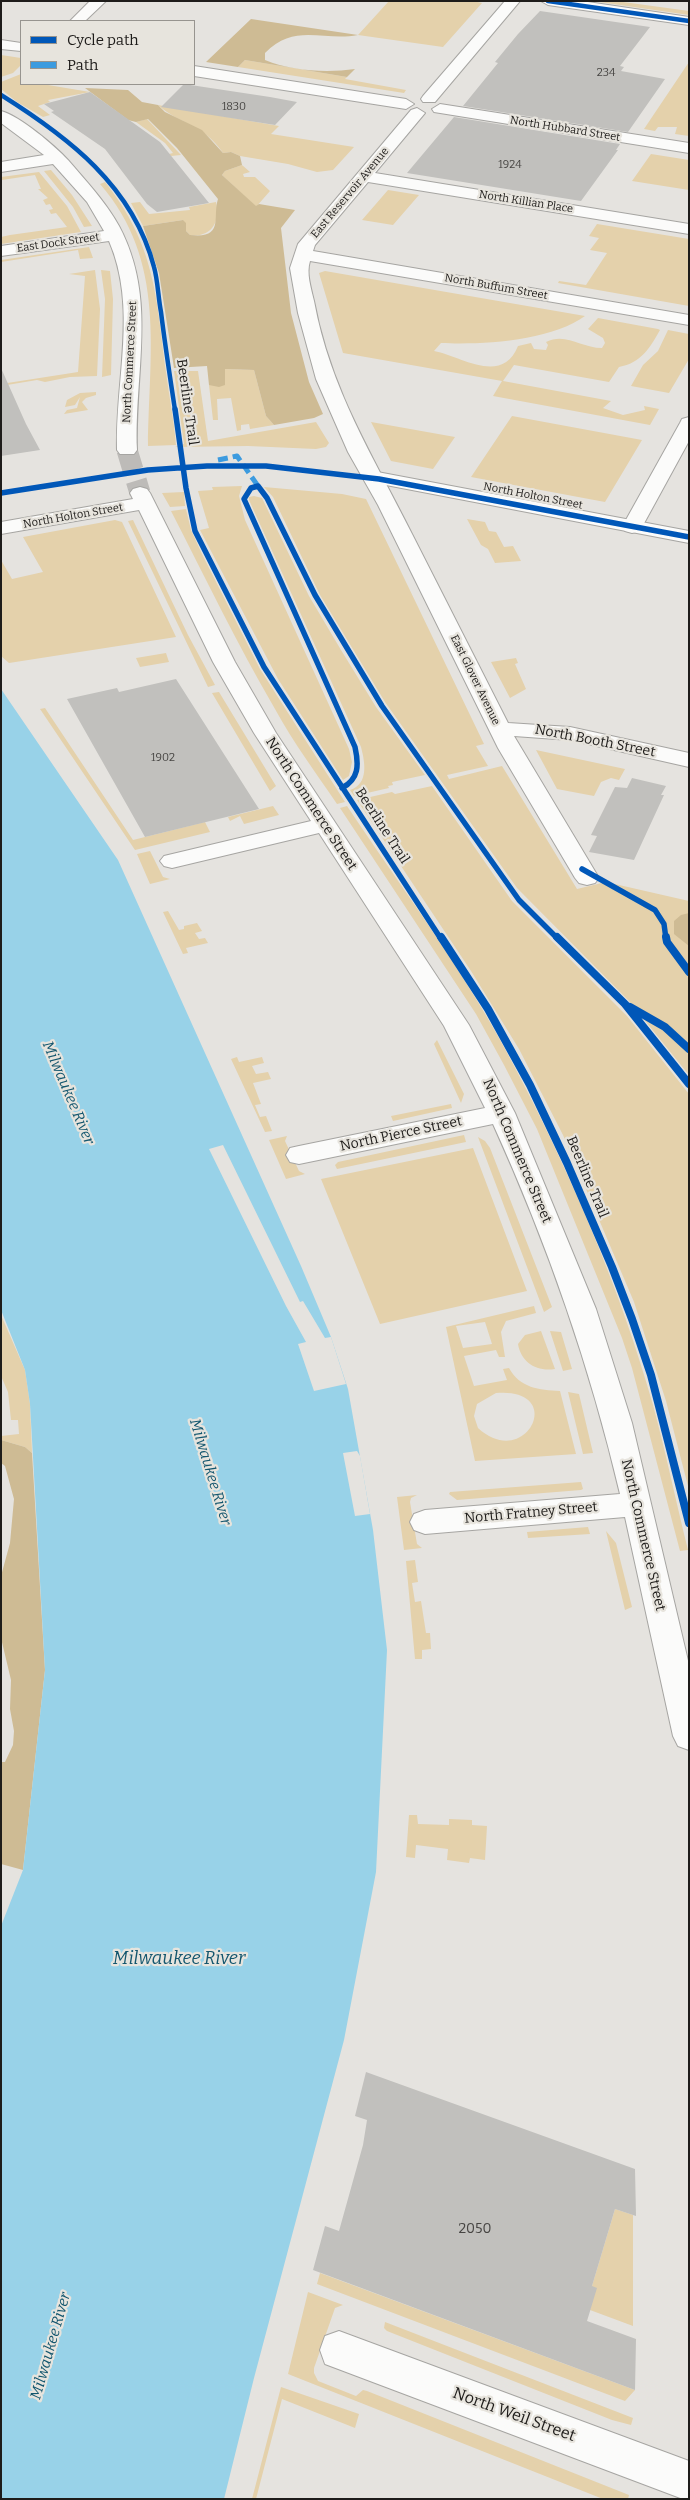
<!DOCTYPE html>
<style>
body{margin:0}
#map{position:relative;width:690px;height:2500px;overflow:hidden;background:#e5e3df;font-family:Bitter,serif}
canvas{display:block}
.frame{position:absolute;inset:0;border:2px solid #1e1c1a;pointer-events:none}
.legend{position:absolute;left:20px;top:20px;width:175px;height:65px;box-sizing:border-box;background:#e7e4dd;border:1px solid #97948f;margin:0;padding:6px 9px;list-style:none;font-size:15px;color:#1e1c1a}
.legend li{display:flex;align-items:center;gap:10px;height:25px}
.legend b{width:25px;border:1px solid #97948f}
</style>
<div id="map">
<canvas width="690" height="2500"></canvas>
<div class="frame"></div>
<ul class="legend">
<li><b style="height:6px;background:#0057b8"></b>Cycle path</li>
<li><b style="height:6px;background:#3c9bdf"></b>Path</li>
</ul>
</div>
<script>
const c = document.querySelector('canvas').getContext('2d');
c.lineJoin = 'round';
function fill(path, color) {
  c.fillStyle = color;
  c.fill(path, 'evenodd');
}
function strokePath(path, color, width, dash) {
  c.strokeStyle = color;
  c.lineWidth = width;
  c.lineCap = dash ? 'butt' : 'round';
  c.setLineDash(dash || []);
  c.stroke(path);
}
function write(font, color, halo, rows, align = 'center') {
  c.font = font + ' Bitter,serif';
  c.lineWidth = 4.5;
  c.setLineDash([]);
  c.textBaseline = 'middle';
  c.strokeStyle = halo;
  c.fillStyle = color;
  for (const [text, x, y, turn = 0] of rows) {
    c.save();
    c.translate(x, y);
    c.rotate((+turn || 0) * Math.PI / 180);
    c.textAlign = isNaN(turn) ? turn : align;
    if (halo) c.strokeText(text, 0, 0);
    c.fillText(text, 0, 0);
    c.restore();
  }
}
fill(new Path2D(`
 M389,1H473L482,3L443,47L358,35Z
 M592,1H616L689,11V15Z
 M1,55L21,58V65L13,73L1,77Z
 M245,60L347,77L345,79L406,90L404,93L238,67Z
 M689,62V136L675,134L677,127H658L655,131L644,129Z
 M21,74V84H42L90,92L48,100L50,102L38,106L50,115L43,117L17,102L1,89V82Z
 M158,105L279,126L271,134L354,147L333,170L317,172L288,164L240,156L231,152L223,153C203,123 180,125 158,105Z
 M147,119L181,155L171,156L169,154L173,153L165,143L136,122Z
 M651,154L689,160V190L632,181Z
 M242,165L250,172L243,174L244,177H255L270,191L256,207L222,175L225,171Z
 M51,170L72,195L92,226L84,227L73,207L44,171Z
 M39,172L67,206L81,232L1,244V237L10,235L67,227L56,213L51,214L49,210L53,209L50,204L46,205L43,200L48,198L38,189H41L35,175L2,180L1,182V177Z
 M105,182C155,245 156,295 166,372C169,396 174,420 176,445L148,446C149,352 167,261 100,184Z
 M388,190L419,195L393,225L362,220Z
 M140,202L149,214L190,210L189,207L216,202C221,222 211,238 190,235L186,231L183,220L143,226L131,203Z
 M597,224L689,239V306L558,283L559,281L586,285L607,253L590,250L599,238L589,236Z
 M89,247L93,258L80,259L78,250L1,262V260Z
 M95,270L100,309L97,376L70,377L45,382L37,380L1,386V384L78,372L85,276L69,274Z
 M101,270L110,271L113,299L111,375L102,377L105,299Z
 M325,271L585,316C551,341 482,345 441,343L434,351C461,356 502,386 518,346L531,343L534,349L546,350L548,345L546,342C566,332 581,348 602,348L605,343L603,338L588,329L598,318L658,329L660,330C650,348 641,363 619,367L609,382L514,365L503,381L611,401L603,408L623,415L645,410L644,406L659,409L650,425L493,396L502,381L343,353L319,273Z
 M668,330L689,334V359L669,393L631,386L643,365L658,351Z
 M224,369L254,370L266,416L274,425L250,429L249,424L241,425V430L237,431L231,398L217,399L218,420H213L209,385H225Z
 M174,371H198L208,441L316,422L329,443L326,447L316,449L248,446L175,447L184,444Z
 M96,392V395L86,398L82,402L88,410L64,414L67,410L77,408L80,397L75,405L65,407L67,400L80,393Z
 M512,416L642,440L605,502L471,477Z
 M371,422L455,437L433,469L391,461Z
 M242,486L239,496L245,520L349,749L352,762L349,776L343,780L278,679L200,530L209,528L198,491L213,490L212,487Z
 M264,487L342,494L366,499L484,744L476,746L488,766L447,775L449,779L502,766L577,889L606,882L689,901V1075L629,1001L517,888L385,702L320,595L273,497Z
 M184,492L185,506L170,507L162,493Z
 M254,496L262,498L309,596L341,650L376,707L425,775L392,782L393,785L388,786L389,788L354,796L350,790C369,784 365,762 361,747L249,500V497Z
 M186,509L191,530L202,554L260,669L345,802L337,804C316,773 293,742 275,709C237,644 205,577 171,511Z
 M467,519L485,522L489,531L496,532L504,547L513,546L521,561L495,563L488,549L481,545Z
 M115,520L122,522L176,637L9,663L1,656V560L12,579L43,572L23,537Z
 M133,520L188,635L215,685L208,687L128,521Z
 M166,653L169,662L140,667L136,658Z
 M516,658L518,663L515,664L526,689L510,698L491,662Z
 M219,692L276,786L270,791L212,693Z
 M45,708L133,840L205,822L210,832L135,850L40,709Z
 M536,750L625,769L619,780L611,778L601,782L594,796L557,789Z
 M432,786L512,901L627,1016L689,1094V1490L666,1401L634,1302L563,1135L519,1049L471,971L357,800L392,792L395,794Z
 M273,806L279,815L244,824L240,816L230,821L228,817Z
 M347,806C403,890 467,975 513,1064C570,1172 620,1288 653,1405C666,1453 676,1502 688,1550L680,1551L632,1368L622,1338L537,1129L504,1065L476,1014L340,808Z
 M150,851L163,877L170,879L150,884L137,854Z
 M168,911L179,930L184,929V926L197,923L202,931L195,933L199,939L205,938L208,943L186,948L188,953L183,954L163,912Z
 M437,1040L464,1094L461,1103L434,1044Z
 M237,1057L239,1062L262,1057L264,1063L252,1066L256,1074L268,1072L271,1079L253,1083L261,1104L255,1105L260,1117L266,1116L272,1131L265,1132L231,1059Z
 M451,1104L452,1108L393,1121L391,1116Z
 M464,1135L466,1142L337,1169L335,1165L338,1162Z
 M287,1136L285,1141L299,1171L305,1174L286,1179L269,1140Z
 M478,1137L485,1141L490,1148L552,1307L544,1312Z
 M473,1148L527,1291L380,1324L321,1179Z
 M534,1306L536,1313L506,1321L501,1332L505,1357H499L496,1350L464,1356L474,1386L507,1380L503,1369L509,1368C520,1388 539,1390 560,1391L576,1454L475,1461L446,1327ZM485,1322L492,1344L463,1348L456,1326ZM496,1393C568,1387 526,1472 478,1428L474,1416L477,1404Z
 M1,1315L25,1370L30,1404L32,1453L25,1447L1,1440V1436L19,1434L18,1420H11L8,1392L1,1376Z
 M541,1331L555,1369C536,1372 521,1362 518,1344L525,1335Z
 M550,1331L561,1332L572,1369L563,1371Z
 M568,1392L579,1394L593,1453L583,1454Z
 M581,1482L583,1489L581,1490L457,1500L449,1494L450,1492Z
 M417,1495L411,1498L410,1502L417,1544L422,1548L404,1550L397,1497Z
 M588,1527L590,1534L528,1538L527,1532Z
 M606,1531L616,1543L632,1607L625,1610Z
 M415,1560L418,1582L412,1583L415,1602L421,1601L426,1633H430L431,1649L422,1650V1659H415L406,1561Z
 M409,1815H417L418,1824L449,1825V1819L472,1820V1825L487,1826L485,1860L470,1858L469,1863L447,1860L448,1849L416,1845L415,1858L406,1857Z
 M615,2209L633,2215V2326L590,2310L592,2286Z
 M320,2273L635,2390L625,2401L317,2284Z
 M308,2292L343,2305L335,2308L314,2368V2373L318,2381L356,2396L363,2390L367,2391L629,2495L628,2499H603L288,2374Z
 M385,2322L633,2418L631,2425L612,2420L387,2331L384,2328Z
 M281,2387L359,2414L355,2428L282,2399L256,2499H252Z`), '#e4d1ab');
fill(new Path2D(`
 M251,19L358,35C324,42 295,22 265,53V60C292,71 326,73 355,69L347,77L245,60L238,67L206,62Z
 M85,88L128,90L142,102L158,105L165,112L202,130L223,153L231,152L240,156L242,165L225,171L222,175L256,206L259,204L295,210L281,228L291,313L309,382L323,414L314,418L274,425L266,416L254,370L225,369V385L219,387L209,385L207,366L174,368L159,273L143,226L183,220L186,223V231L190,235C225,239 212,217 218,199L177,148L148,119L136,122L128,120Z
 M689,913V946L674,934V921L681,915Z
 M1,1440L25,1447L32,1453L45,1670L23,1870L1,1864V1762H5L13,1745L14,1731L10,1709L11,1680L1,1638V1576L10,1543L14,1499L5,1466L1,1463Z`), '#cebb94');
fill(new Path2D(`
 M1,689L118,860L301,1266L331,1337L348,1389L373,1530L387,1650L376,1872L344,2040L254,2378L224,2499H1V1926L23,1870L45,1670L30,1404L25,1370L1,1310Z`), '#98d2e8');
fill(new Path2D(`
 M223,1145L300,1302L303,1301L325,1338L331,1337L346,1384L314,1391L298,1344L306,1342L286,1306L209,1149Z
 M357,1451L360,1456L370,1514L355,1516L343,1453Z`), '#e5e3df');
fill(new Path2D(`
 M540,11L650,27L620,66L624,67L621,71L665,79L628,132L463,106L498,63L495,62L518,34Z
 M184,84L270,97L297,102L275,125L161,107Z
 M90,92L160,142L209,203L157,212L147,204L105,149L51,112L54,111L44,104Z
 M454,117L620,144L616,150H618L581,201L407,173Z
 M1,368L26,424L40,450L1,456Z
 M176,679L259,809L145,837L67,699L117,688L119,692Z
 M632,778L666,786L661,795H664L634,860L589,852L597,836L591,835L615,787L627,788Z
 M366,2072L635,2169L636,2216L615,2209L592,2286L597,2288L587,2321L636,2339L635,2390L313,2270L325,2226L339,2231L363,2145L367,2120L355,2116Z`), '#c1c0bd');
strokePath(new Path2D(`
 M127,450L140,493`), '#bdbbb8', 21, [21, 11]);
const street = new Path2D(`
 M90,1H106L85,21H70Z
 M505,1H520L435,102H423L421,99L423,96Z
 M541,1H581L689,17V25L548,5Z
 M1,40L21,43V51L1,49Z
 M194,66L406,99L414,104L406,109L194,76Z
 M440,104L689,143V153L434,112L432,109Z
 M417,108L425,113L375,173L689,224V234L368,182L315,245L313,251L689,315V325L310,261C306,273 311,288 314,301C330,389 373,456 412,534C444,597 476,660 508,723L570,727L689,753V767L570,740L514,736L599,878L595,883L587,885L579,883L575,878L498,748L378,505L348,452L316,379L298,313L290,268L298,244L411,110Z
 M1,111C20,116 55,146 68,160C86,181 105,201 119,226C158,299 134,372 137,450L134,454H120L117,450C115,380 138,308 109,241L1,256V246L104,231L87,202L53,164L1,172V162L44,155L1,123Z
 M689,417V441L642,527L639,531L632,533L625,531L622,527L680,423L682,419Z
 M140,487L147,489L150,493L235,662L276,733L469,1025L515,1113L596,1309L632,1423L689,1665V1750L678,1746L673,1736L625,1517L425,1534L414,1530L410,1522L414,1514L425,1510L620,1494C590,1366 547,1243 493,1124L299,1164L290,1162L286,1155L290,1148L299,1146L485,1108L444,1026L319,833L172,868L164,866L160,861L164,856L311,821L254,733L213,662L139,510L1,534V522L133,499L130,493L133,489Z
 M339,2331L689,2461V2499H683L325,2364L320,2350L325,2336Z`);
const secondary = new Path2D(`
 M372,471L689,531V543L365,481L362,477L365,473Z`);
strokePath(street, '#a6a5a2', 2);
strokePath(secondary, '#a6a5a2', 2);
fill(street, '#fbfbfa');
fill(secondary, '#fbfbfa');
strokePath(new Path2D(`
 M218,460L237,456L258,486`), '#3c9bdf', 5, [10, 5]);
strokePath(new Path2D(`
 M548,1L689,21
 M1,95C68,137 133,186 154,267C158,281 158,297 161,312C165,345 170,377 175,410`), '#0057b8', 4.5);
strokePath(new Path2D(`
 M175,409L186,488L195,531L264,667L441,939
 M1,493L148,470L207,466H266L379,479L689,537
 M342,788C359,779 359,765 355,747L244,499L251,488L258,486L267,498L315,595L382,706L519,900L558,939
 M582,869L655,910L664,924L666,939`), '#0057b8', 5.5);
strokePath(new Path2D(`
 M441,937L488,1009L530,1085L567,1163L612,1267L632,1319L651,1375L689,1523
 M557,937L625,1004L689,1084
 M666,937L667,942L689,972
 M630,1007L665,1027L689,1049`), '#0057b8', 8);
write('11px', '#474543', null, [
 ["234",606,73],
 ["1830",234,107],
 ["1924",510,165],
 ["1902",163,758]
]);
write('11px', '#1e1c1a', '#e7e4dd', [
 ["North Hubbard Street",565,129,9],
 ["East Reservoir Avenue",350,193,-50],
 ["North Killian Place",526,202,9],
 ["East Dock Street",58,243,-8],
 ["North Buffum Street",496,287,10],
 ["North Commerce Street",130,362,-87],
 ["North Holton Street",533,496,11],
 ["North Holton Street",73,516,-10],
 ["East Glover Avenue",475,680,64]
]);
write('14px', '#1e1c1a', '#e7e4dd', [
 ["Beerline Trail",187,402,82],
 ["North Booth Street",595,741,11],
 ["North Commerce Street",311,804,57],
 ["Beerline Trail",382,826,57],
 ["North Pierce Street",401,1134,-12],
 ["North Commerce Street",517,1151,67],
 ["Beerline Trail",587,1177,67],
 ["North Fratney Street",531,1513,-5],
 ["North Commerce Street",643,1535,77]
]);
write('14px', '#474543', null, [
 ["2050",475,2229]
]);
write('italic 15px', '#13566e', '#e7e4dd', [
 ["Milwaukee River",68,1093,67],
 ["Milwaukee River",210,1472,73],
 ["Milwaukee River",51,2346,-74]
]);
write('16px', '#1e1c1a', '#e7e4dd', [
 ["North Weil Street",514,2415,20]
]);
write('italic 18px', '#13566e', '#e7e4dd', [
 ["Milwaukee River",179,1959]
]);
</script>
